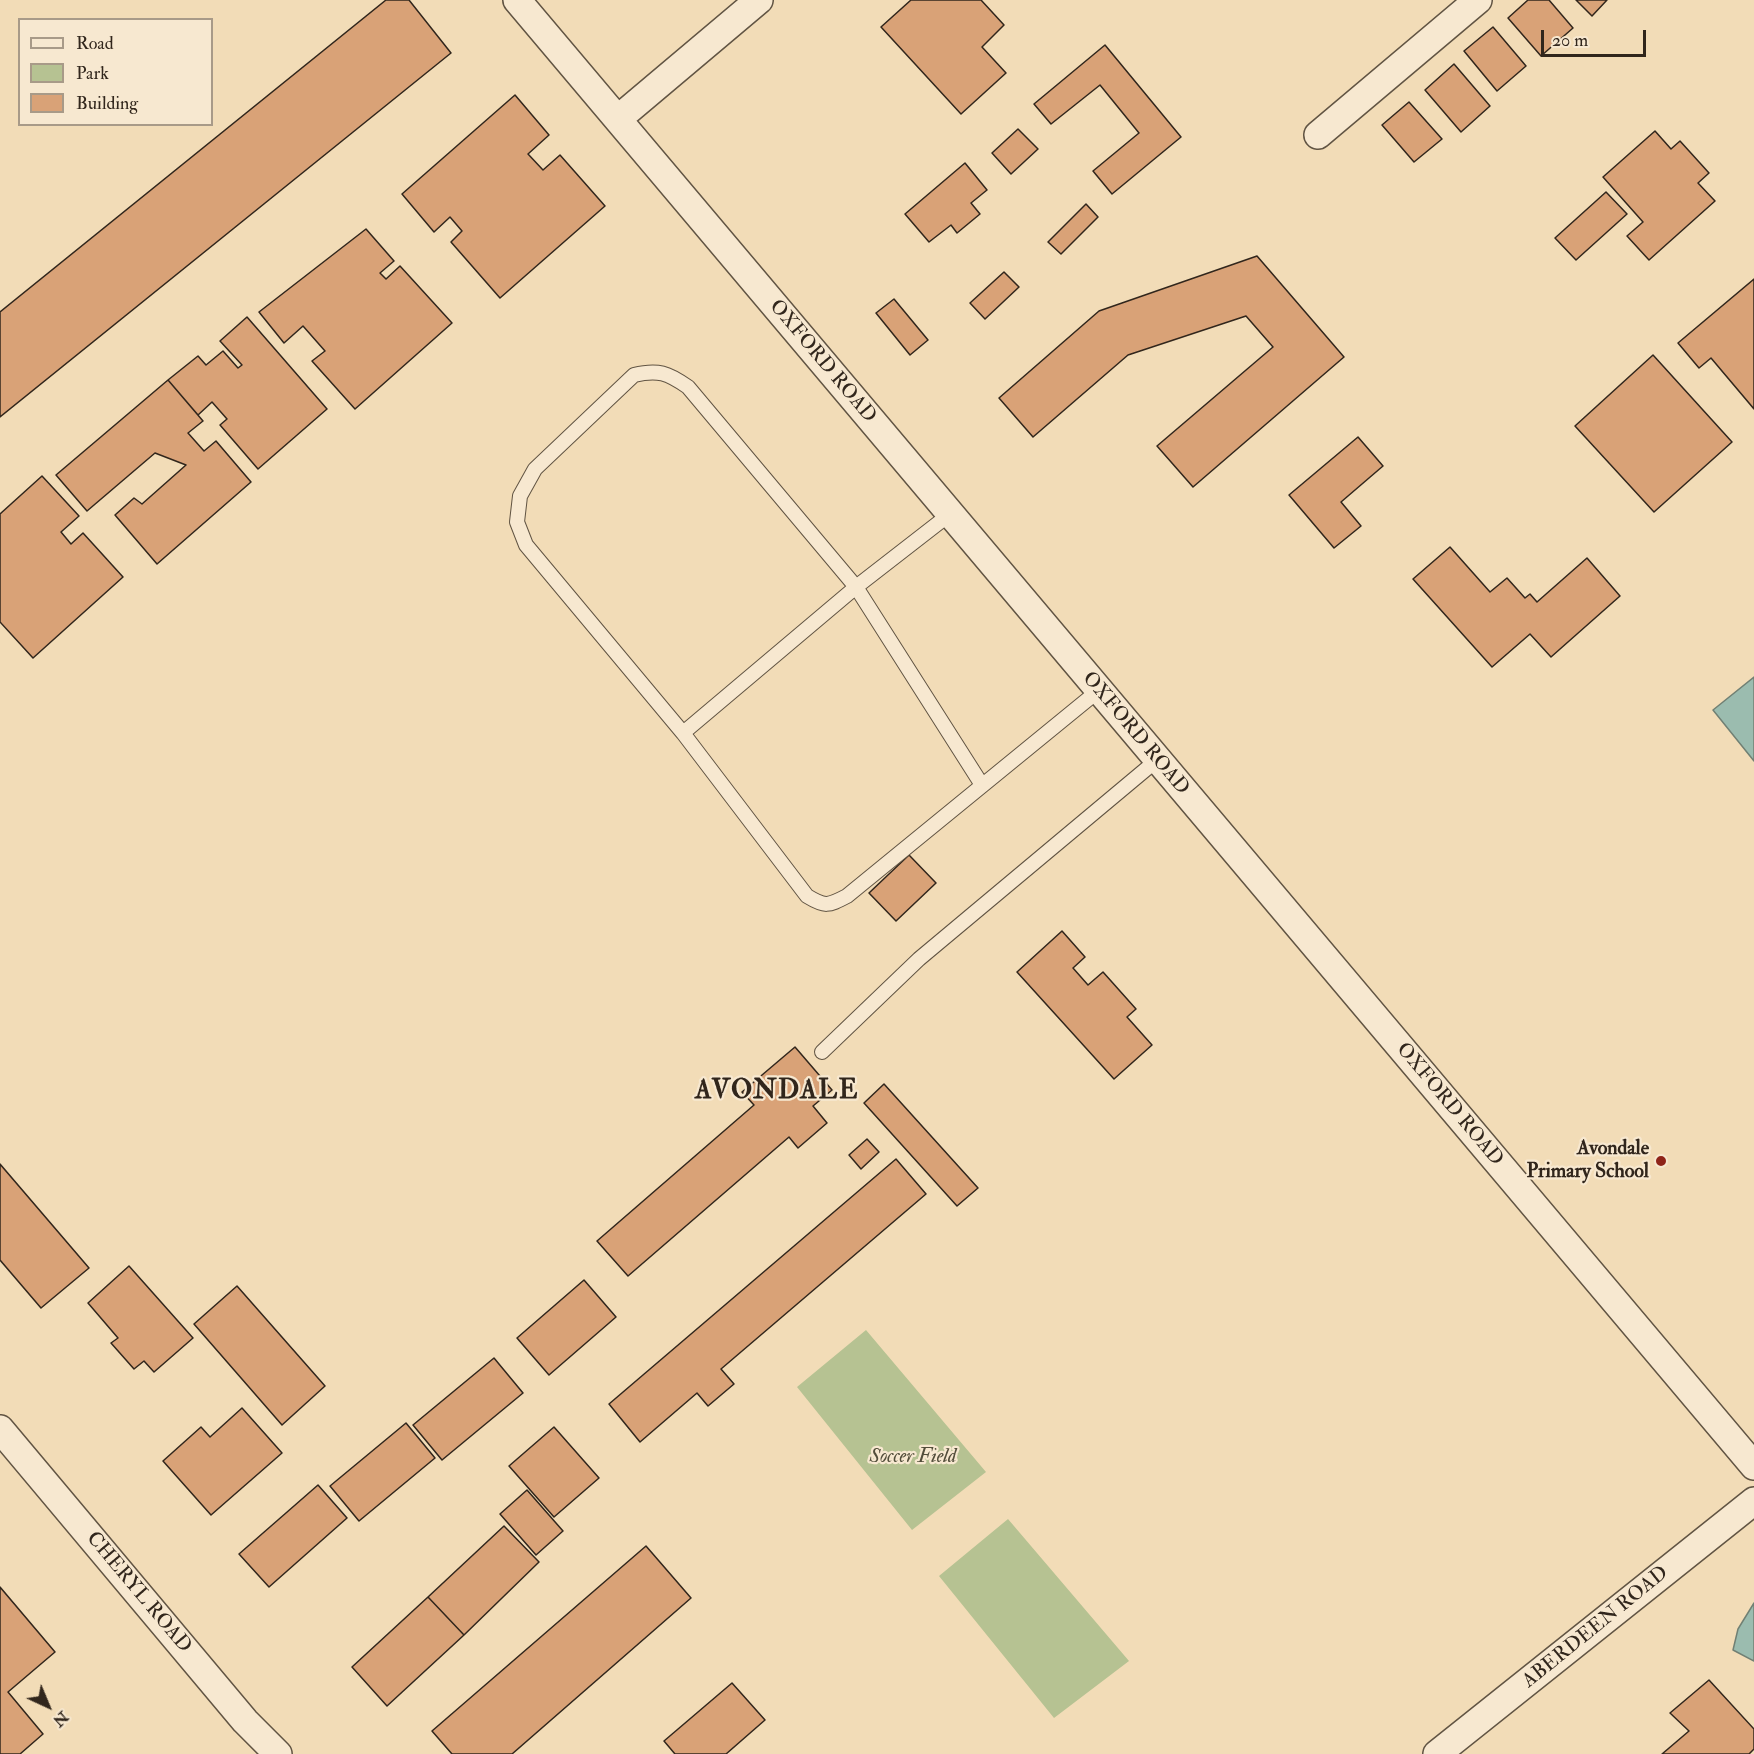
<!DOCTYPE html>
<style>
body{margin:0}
#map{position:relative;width:1754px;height:1754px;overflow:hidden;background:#f2dcb7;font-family:"IM FELL Double Pica",serif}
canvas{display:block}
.legend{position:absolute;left:18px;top:18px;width:195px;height:108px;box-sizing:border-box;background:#f7e8d0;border:2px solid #a89a88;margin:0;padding:8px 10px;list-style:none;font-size:18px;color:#31261c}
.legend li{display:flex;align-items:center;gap:12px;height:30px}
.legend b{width:30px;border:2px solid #a89a88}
.north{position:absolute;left:18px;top:1676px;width:60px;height:60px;-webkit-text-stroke:4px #f7e8d0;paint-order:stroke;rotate:136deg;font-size:16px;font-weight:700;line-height:24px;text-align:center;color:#31261c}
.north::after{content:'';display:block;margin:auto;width:21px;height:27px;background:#31261c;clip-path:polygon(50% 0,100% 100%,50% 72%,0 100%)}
.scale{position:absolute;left:1541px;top:30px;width:105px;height:27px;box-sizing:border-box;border:3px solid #31261c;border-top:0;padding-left:8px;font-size:18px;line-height:21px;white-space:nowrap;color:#31261c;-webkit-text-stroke:4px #f7e8d0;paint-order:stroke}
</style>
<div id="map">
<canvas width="1754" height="1754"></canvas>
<ul class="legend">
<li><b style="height:8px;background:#f7e8d0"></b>Road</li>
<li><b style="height:16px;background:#b6c292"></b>Park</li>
<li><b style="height:16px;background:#d9a277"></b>Building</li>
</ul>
<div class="north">N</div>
<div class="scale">20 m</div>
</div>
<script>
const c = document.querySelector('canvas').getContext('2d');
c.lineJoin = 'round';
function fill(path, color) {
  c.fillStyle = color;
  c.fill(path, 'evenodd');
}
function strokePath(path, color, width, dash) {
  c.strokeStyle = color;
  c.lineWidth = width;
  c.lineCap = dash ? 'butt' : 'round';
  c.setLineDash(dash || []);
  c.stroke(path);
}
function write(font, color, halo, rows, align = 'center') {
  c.font = font + ' "IM FELL Double Pica",serif';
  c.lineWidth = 4.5;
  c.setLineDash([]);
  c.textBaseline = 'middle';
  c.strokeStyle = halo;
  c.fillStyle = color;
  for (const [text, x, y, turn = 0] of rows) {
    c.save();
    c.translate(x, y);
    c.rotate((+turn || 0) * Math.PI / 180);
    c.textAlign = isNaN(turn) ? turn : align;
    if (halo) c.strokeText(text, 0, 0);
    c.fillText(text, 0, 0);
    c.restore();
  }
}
fill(new Path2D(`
 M866,1330L986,1472L912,1530L797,1387Z
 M1008,1519L1129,1661L1054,1718L939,1576Z`), '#b6c292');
const water = new Path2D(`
 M1754,677V761L1713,710Z
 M1754,1603V1661L1733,1650L1738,1629Z`);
fill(water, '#9bbcaf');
strokePath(water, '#718074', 1.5);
const building = new Path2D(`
 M386,0H409L451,53L0,417V312Z
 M911,0H981L1004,25L982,47L1006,73L961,114L881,27Z
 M1528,0H1549L1573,28L1541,56L1508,18Z
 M1576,0H1607L1592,16Z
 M1493,27L1526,66L1497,91L1464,51Z
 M1105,45L1181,137L1112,194L1093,171L1139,133L1100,85L1051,124L1034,104Z
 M1454,64L1490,106L1461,132L1425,90Z
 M515,95L549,135L528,154L543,170L560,155L605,206L500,298L451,242L462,231L450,217L434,232L402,194Z
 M1409,102L1442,139L1414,162L1382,125Z
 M1018,129L1038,149L1011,174L992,153Z
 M1655,131L1671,149L1680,141L1709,173L1698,183L1715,201L1649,260L1627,236L1643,222L1603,177Z
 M965,163L987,190L971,203L980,214L957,233L951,225L929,242L905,214Z
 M1606,192L1627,214L1576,260L1555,238Z
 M1086,204L1098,217L1061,254L1048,242Z
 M366,229L394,261L380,273L386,279L400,266L452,323L355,409L312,361L325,351L303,326L284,343L259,312Z
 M1257,256L1344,357L1193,487L1157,446L1273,347L1246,316L1128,355L1033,437L999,398L1099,311Z
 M1004,272L1019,287L985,319L970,303Z
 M1754,279V409L1711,358L1699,368L1678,343Z
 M894,299L928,340L910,355L876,313Z
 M247,317L327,409L258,469L220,425L227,419L212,402L198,415L168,380L198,356L206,365L223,351L238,368L242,365L220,341Z
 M1653,355L1732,442L1654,512L1575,426Z
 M168,380L203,421L188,433L204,451L216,441L251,482L157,564L115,515L134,498L142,504L186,465L155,453L87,511L56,475Z
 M1358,437L1383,466L1341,502L1361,526L1334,548L1289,495Z
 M42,476L79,516L61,532L71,544L83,533L123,577L33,658L0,622V514Z
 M1450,547L1490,592L1507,578L1525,598L1530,594L1537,602L1587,558L1620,596L1551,657L1530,634L1492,667L1413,579Z
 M909,855L936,883L896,921L869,893Z
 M1062,931L1085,957L1073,968L1088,985L1103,972L1136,1009L1127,1017L1152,1045L1114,1079L1017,972Z
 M795,1047L832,1090L813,1106L827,1123L798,1148L789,1137L628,1276L597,1241L754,1105L742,1092Z
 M884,1084L978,1188L957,1206L864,1103Z
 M867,1139L879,1152L861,1169L849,1155Z
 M896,1159L926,1194L721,1369L734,1384L708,1406L697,1393L640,1442L609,1404Z
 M0,1164L89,1268L41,1308L0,1260Z
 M129,1266L193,1338L154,1372L144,1361L134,1369L111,1343L118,1338L88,1303Z
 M584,1280L616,1317L549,1375L517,1338Z
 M237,1286L325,1386L282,1425L194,1324Z
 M494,1358L523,1393L442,1460L413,1425Z
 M242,1408L282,1453L211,1515L163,1461L201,1427L210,1437Z
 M406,1423L435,1458L359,1521L330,1486Z
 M554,1427L599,1478L554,1517L509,1466Z
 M318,1485L347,1518L269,1587L239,1554Z
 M527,1490L563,1531L536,1555L500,1514Z
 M504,1526L539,1562L464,1635L428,1597Z
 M646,1546L691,1598L512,1754H452L432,1731Z
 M0,1587L55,1652L8,1692L43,1734L20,1754H0Z
 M428,1597L464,1635L387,1706L352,1667Z
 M1709,1680L1754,1729V1749L1749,1754H1662L1689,1731L1670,1713Z
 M732,1683L765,1720L726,1754H675L664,1741Z`);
fill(building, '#d9a277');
strokePath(building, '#31261c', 1.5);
const lane = new Path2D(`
 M950,514L856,587L683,733L807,896C825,907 828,906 847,896L1098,691
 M683,733L526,545L517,522L520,496L535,469L634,375C658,369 668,373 688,387L856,587L982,785
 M822,1052L919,959L1157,760`);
const street = new Path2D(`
 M517,0L1754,1466
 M619,118L759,0
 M1318,135L1478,0
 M0,1429L245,1721L278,1754
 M1437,1754L1754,1501`);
strokePath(lane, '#615443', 16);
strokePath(street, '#615443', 30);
strokePath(lane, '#f7e8d0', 14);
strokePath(street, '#f7e8d0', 27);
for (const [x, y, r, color] of [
 [1661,1161,6,"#8f2418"]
]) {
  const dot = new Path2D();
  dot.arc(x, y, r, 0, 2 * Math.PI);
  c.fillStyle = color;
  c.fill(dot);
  strokePath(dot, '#f7e8d0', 2);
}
write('20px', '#31261c', '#f7e8d0', [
 ["OXFORD ROAD",822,362,50],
 ["OXFORD ROAD",1135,734,50],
 ["OXFORD ROAD",1449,1105,50],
 ["CHERYL ROAD",138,1593,50],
 ["ABERDEEN ROAD",1596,1628,-39]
]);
write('bold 20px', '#31261c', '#f7e8d0', [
 ["Avondale",1649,1150],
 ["Primary School",1649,1173]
], 'right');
write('italic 20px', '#524d3a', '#f7e8d0', [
 ["Soccer Field",913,1458]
]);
c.letterSpacing = '1.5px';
write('bold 26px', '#31261c', '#f7e8d0', [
 ["AVONDALE",777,1092]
]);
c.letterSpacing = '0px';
</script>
